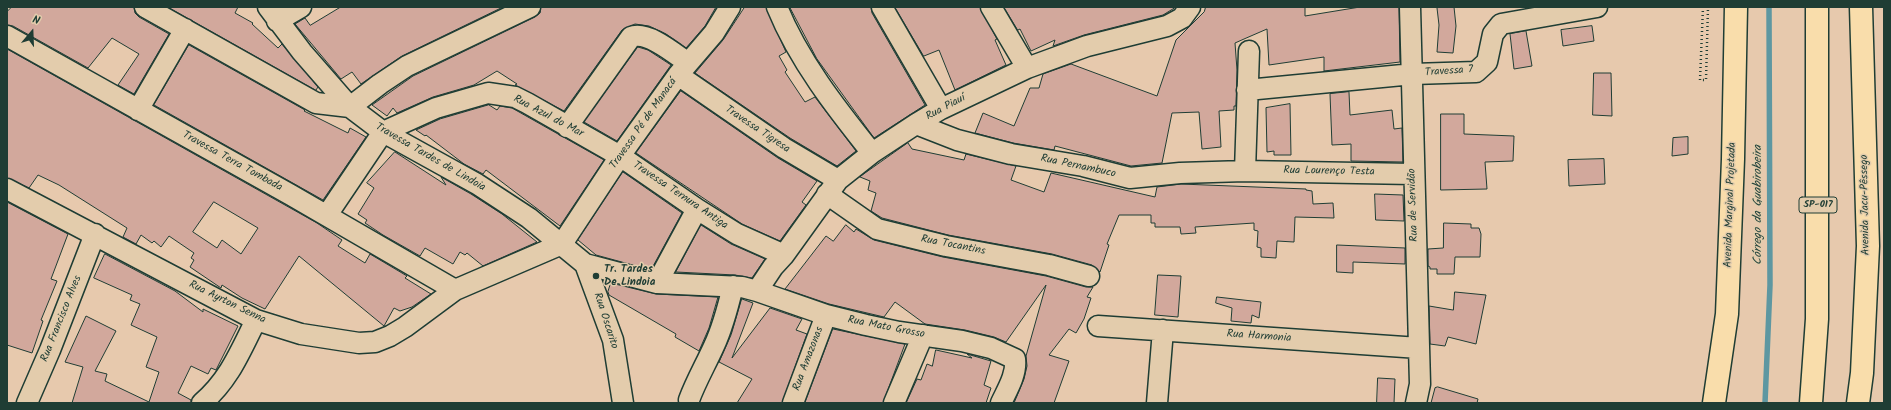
<!DOCTYPE html>
<meta charset="utf-8">
<style>
body{margin:0}
#map{position:relative;width:1891px;height:410px;overflow:hidden;background:#e7c9ad;font-family:Kalam,sans-serif}
canvas{display:block}
.frame{position:absolute;inset:0;border:8px solid #1f3d34;pointer-events:none}
.north{position:absolute;left:12px;top:12px;width:40px;height:40px;-webkit-text-stroke:3px #e3ccac;paint-order:stroke;rotate:19deg;font-size:11px;font-weight:700;line-height:16px;text-align:center;color:#1f3d34}
.north::after{content:'';display:block;margin:auto;width:14px;height:18px;background:#1f3d34;clip-path:polygon(50% 0,100% 100%,50% 72%,0 100%)}
</style>
<div id="map">
<canvas width="1891" height="410"></canvas>
<div class="frame"></div>
<div class="north">N</div>
</div>
<script>
const c = document.querySelector('canvas').getContext('2d');
c.lineJoin = 'round';
function strokePath(path, color, width, dash) {
  c.strokeStyle = color;
  c.lineWidth = width;
  c.lineCap = dash ? 'butt' : 'round';
  c.setLineDash(dash || []);
  c.stroke(path);
}
function fill(path, color) {
  c.fillStyle = color;
  c.fill(path, 'evenodd');
}
function write(font, color, halo, rows, align = 'center') {
  c.font = font + ' Kalam,sans-serif';
  c.lineWidth = 3;
  c.setLineDash([]);
  c.textBaseline = 'middle';
  c.strokeStyle = halo;
  c.fillStyle = color;
  for (const [text, x, y, turn = 0] of rows) {
    c.save();
    c.translate(x, y);
    c.rotate((+turn || 0) * Math.PI / 180);
    c.textAlign = isNaN(turn) ? turn : align;
    if (halo) c.strokeText(text, 0, 0);
    c.fillText(text, 0, 0);
    c.restore();
  }
}
strokePath(new Path2D(`
 M1765,403L1770,285L1769,7`), '#5e97a1', 5.5);
const building = new Path2D(`
 M12,7H134L135,13L139,17L169,34L134,94L118,85L139,54L112,38L88,68L13,26L7,25V12Z
 M168,7H238L235,13L253,23L252,24L278,48L282,44L318,87L316,90Z
 M341,7H503L402,56L361,84L352,72L341,79L295,24L305,18L310,25Z
 M541,7H716L705,26L686,48L666,34L649,26L635,24L622,30L564,111L515,85L517,84L497,71L474,85L433,97L397,113L393,108L387,116L372,105L413,76L535,17L540,13Z
 M745,7H766L786,52L779,56L787,70L785,72L805,102L815,97L856,151L837,166L790,138L695,73L723,40Z
 M790,7H871L872,13L925,105L874,138L817,59Z
 M895,7H980L997,39L995,40L1006,65L955,90L939,50L924,56Z
 M1004,7H1176L1163,15L1084,35L1053,46L1055,40L1031,51L1020,29L1018,30Z
 M1206,7H1305V16L1360,7H1399L1400,62L1324,71V57L1269,65L1267,29L1244,39L1235,43L1237,70L1236,106H1234V110L1219,111L1221,147L1202,149L1199,112L1172,113L1162,163L1131,166L1055,146L1054,150L1013,143L975,133L983,113L1014,126L1030,88H1039L1043,74L1071,64L1157,96L1176,40L1204,12Z
 M1454,7L1456,26L1453,53L1437,52L1439,25L1437,8Z
 M1592,26L1594,41L1563,46L1561,30Z
 M1526,31L1532,66L1514,69L1510,34Z
 M189,45L305,110L304,111L348,133L350,128L366,137L323,200L154,105Z
 M638,47L648,50L671,65L617,141L584,122Z
 M7,49L317,223L342,240L338,246L365,263L370,254L407,276L405,278L431,294L412,307L400,311L394,308L384,326L299,256L265,309L242,298L222,285L221,288L190,267L194,260L191,258L194,253L169,236L161,247L154,241L152,243L141,235L136,244L123,237L127,228L59,185L38,175L29,188L7,178ZM214,202L258,228L241,254L222,240L217,248L193,232Z
 M1594,73H1611L1612,116L1593,115Z
 M681,91L778,158L817,181L802,202L806,205L780,241L742,224L636,153Z
 M1349,92L1350,115L1392,110L1394,129L1402,128L1403,162L1351,161V144L1332,145L1330,94Z
 M1290,104L1291,155H1274V151L1267,152L1266,108Z
 M489,105L497,110L500,106L512,108L604,160L560,226L486,170L483,174L464,164L426,135L425,136L416,130L440,119Z
 M1441,114H1464V134L1514,136L1513,161L1485,162L1487,189L1441,190Z
 M1688,137V154L1672,156L1673,138Z
 M908,143L912,149L964,160L966,154L1016,166L1011,180L1044,192L1051,173L1155,197L1157,187L1181,184L1306,189V190L1312,191L1313,204L1333,203L1334,218L1295,217L1294,242L1277,241L1276,258L1261,257V248L1257,247L1258,231L1254,230V223L1195,227L1196,233L1181,234L1180,227H1155V223H1151V215H1119L1107,244L1109,245L1100,272L1092,265L1052,254L948,235L882,218L871,211L876,193L868,190L870,181L860,177Z
 M395,152L446,185L441,177L471,194L502,214L537,242L483,266L467,253L465,255L460,252L453,264L425,248L420,256L383,235L365,223L367,220L358,214L374,188L367,183Z
 M1604,159L1605,184L1569,186L1568,160Z
 M623,172L682,213L651,270L596,255L578,240Z
 M1375,194L1403,195L1404,221L1376,220Z
 M7,202L68,234L51,279L57,281L41,320L43,321L32,353L7,345Z
 M1444,223L1471,224V228H1479L1481,234L1480,257H1455L1454,274H1437V269H1430V267L1428,266V249L1443,248Z
 M701,225L731,244L765,259L752,278L735,275L676,272Z
 M846,225L854,232L856,229L874,240L943,257L1046,276L1086,287H1093L1087,297L1091,298L1084,319L1076,333L1069,329L1049,355L1069,361L1054,403H1014L1024,379L1027,366L1026,356L1046,285L1006,342L994,337L965,330L925,324L895,302L884,317L829,304L785,289L826,236L833,241Z
 M1337,245L1405,248V264L1353,262V273L1337,272Z
 M105,254L175,291L203,312V309L238,326L216,370L211,368L208,374L191,366L178,393L191,400V403H72L83,367L65,362L86,316L116,331L95,371L107,374L105,381L149,402L159,372L146,367L157,337L131,325L140,304L130,300L132,295L94,278Z
 M1158,275L1181,276L1178,317L1155,315Z
 M611,283L656,294L718,297L709,328L699,351L675,337L676,334L609,295L608,292Z
 M1455,292L1486,295L1476,344L1448,337L1445,346L1430,344L1429,306L1453,310Z
 M1217,297L1261,302L1259,318L1252,315L1251,323L1231,321L1232,308L1216,303Z
 M742,299L753,303L732,358L770,308L802,319L796,330L807,334L782,403H737L752,379L719,362L731,335Z
 M833,329L905,344L883,403H805Z
 M936,350L972,358L967,354L991,361L984,385L991,388L986,403H906L917,379L921,380L927,364L932,366Z
 M1378,378L1395,379L1394,403H1377Z
 M1438,387L1478,399L1477,403H1431L1435,388Z`);
fill(building, '#d2a89c');
strokePath(building, '#1f3d34', 1);
const minor = new Path2D(`
 M145,7L316,103L350,107
 M268,7L302,52L350,107L383,132L477,184L529,218L585,264L657,283L742,287L757,291L826,315L866,325L899,332L962,341L991,348L1015,359C1017,374 1007,390 1001,403
 M777,7C799,61 836,108 872,153
 M882,7L941,109
 M991,7L1027,68
 M1410,7L1420,384L1416,403
 M277,21L301,7
 M7,36L291,195L455,290
 M678,75L784,148L838,180
 M1247,90L1413,74L1476,72L1487,62L1493,34L1501,24L1597,7
 M350,107L380,84L407,66L530,7
 M138,110L185,29
 M916,124L957,140L1011,154L1083,166L1130,178L1180,173L1245,171L1413,174
 M567,127L631,37C647,30 675,54 688,63
 M1245,171L1249,51
 M7,189L256,320L301,334L359,343L375,342L390,336L405,327L455,290L562,244
 M827,194L877,229L946,246L1049,265L1089,276
 M327,215L383,132L436,108L488,93L515,97L527,103L620,156L697,209L737,234L784,255
 M562,244L620,156L678,75L714,33L730,7
 M585,264L613,340L623,403
 M657,283L697,209
 M757,291L773,267L784,255L838,180L872,153L916,124L941,109L1027,68L1087,46L1167,26L1182,18L1190,7
 M1098,326L1419,348
 M689,400C696,381 706,364 714,346C723,327 728,307 733,286
 M27,403L50,350L95,234
 M202,403C229,380 240,352 256,320
 M793,403L826,315
 M894,403L923,335
 M1157,403L1163,330`);
const major = new Path2D(`
 M1714,403L1727,314L1733,159L1736,7`);
const highway = new Path2D(`
 M1811,403L1817,319V7
 M1858,403L1862,373L1868,246L1861,7`);
strokePath(minor, '#1f3d34', 23);
strokePath(major, '#1f3d34', 25);
strokePath(highway, '#1f3d34', 25);
strokePath(new Path2D(`
 M1703,7L1700,80H1706L1708,7`), '#1f3d34', 2.5, [1, 3]);
strokePath(minor, '#e3ccac', 20);
strokePath(major, '#f9ddab', 22);
strokePath(highway, '#f9ddab', 22);
for (const [x, y, r, color] of [
 [596,276,4,"#1f3d34"]
]) {
  const dot = new Path2D();
  dot.arc(x, y, r, 0, 2 * Math.PI);
  c.fillStyle = color;
  c.fill(dot);
  strokePath(dot, '#e3ccac', 1.5);
}
for (const [x, y, w] of [
 [1818,205,38]
]) {
  const box = new Path2D();
  box.roundRect(x - w / 2, y - 8, w, 16, 3);
  c.fillStyle = '#e3ccac';
  c.fill(box);
  strokePath(box, '#1f3d34', 1);
}
write('bold 10px', '#1f3d34', null, [
 ["SP-017",1818,205]
]);
write('11px', '#1f3d34', '#e3ccac', [
 ["Travessa 7",1449,72,-4],
 ["Rua Piauí",946,108,-28],
 ["Rua Azul do Mar",548,117,28],
 ["Travessa Pé de Manacá",644,124,-55],
 ["Travessa Tigresa",757,130,34],
 ["Travessa Tardes de Lindoia",430,158,30],
 ["Travessa Terra Tombada",232,162,29],
 ["Rua Pernambuco",1078,167,12],
 ["Rua Lourenço Testa",1329,172,1],
 ["Travessa Ternura Antiga",680,196,34],
 ["Rua de Servidão",1414,205,-92],
 ["Avenida Marginal Projetada",1731,205,-88],
 ["Avenida Jacu-Pêssego",1866,205,-91],
 ["Rua Tocantins",953,246,11],
 ["Rua Ayrton Senna",227,303,26],
 ["Rua Francisco Alves",62,319,-68],
 ["Rua Oscarito",605,321,72],
 ["Rua Mato Grosso",886,328,11],
 ["Rua Harmonia",1259,337,4],
 ["Rua Amazonas",809,359,-69]
]);
write('bold 11px', '#1f3d34', '#e3ccac', [
 ["Tr. Tardes",604,270],
 ["De Lindoia",604,283]
], 'left');
write('italic 12px', '#24443d', '#e3ccac', [
 ["Córrego da Guabirobeira",1759,205,-90]
]);
</script>
